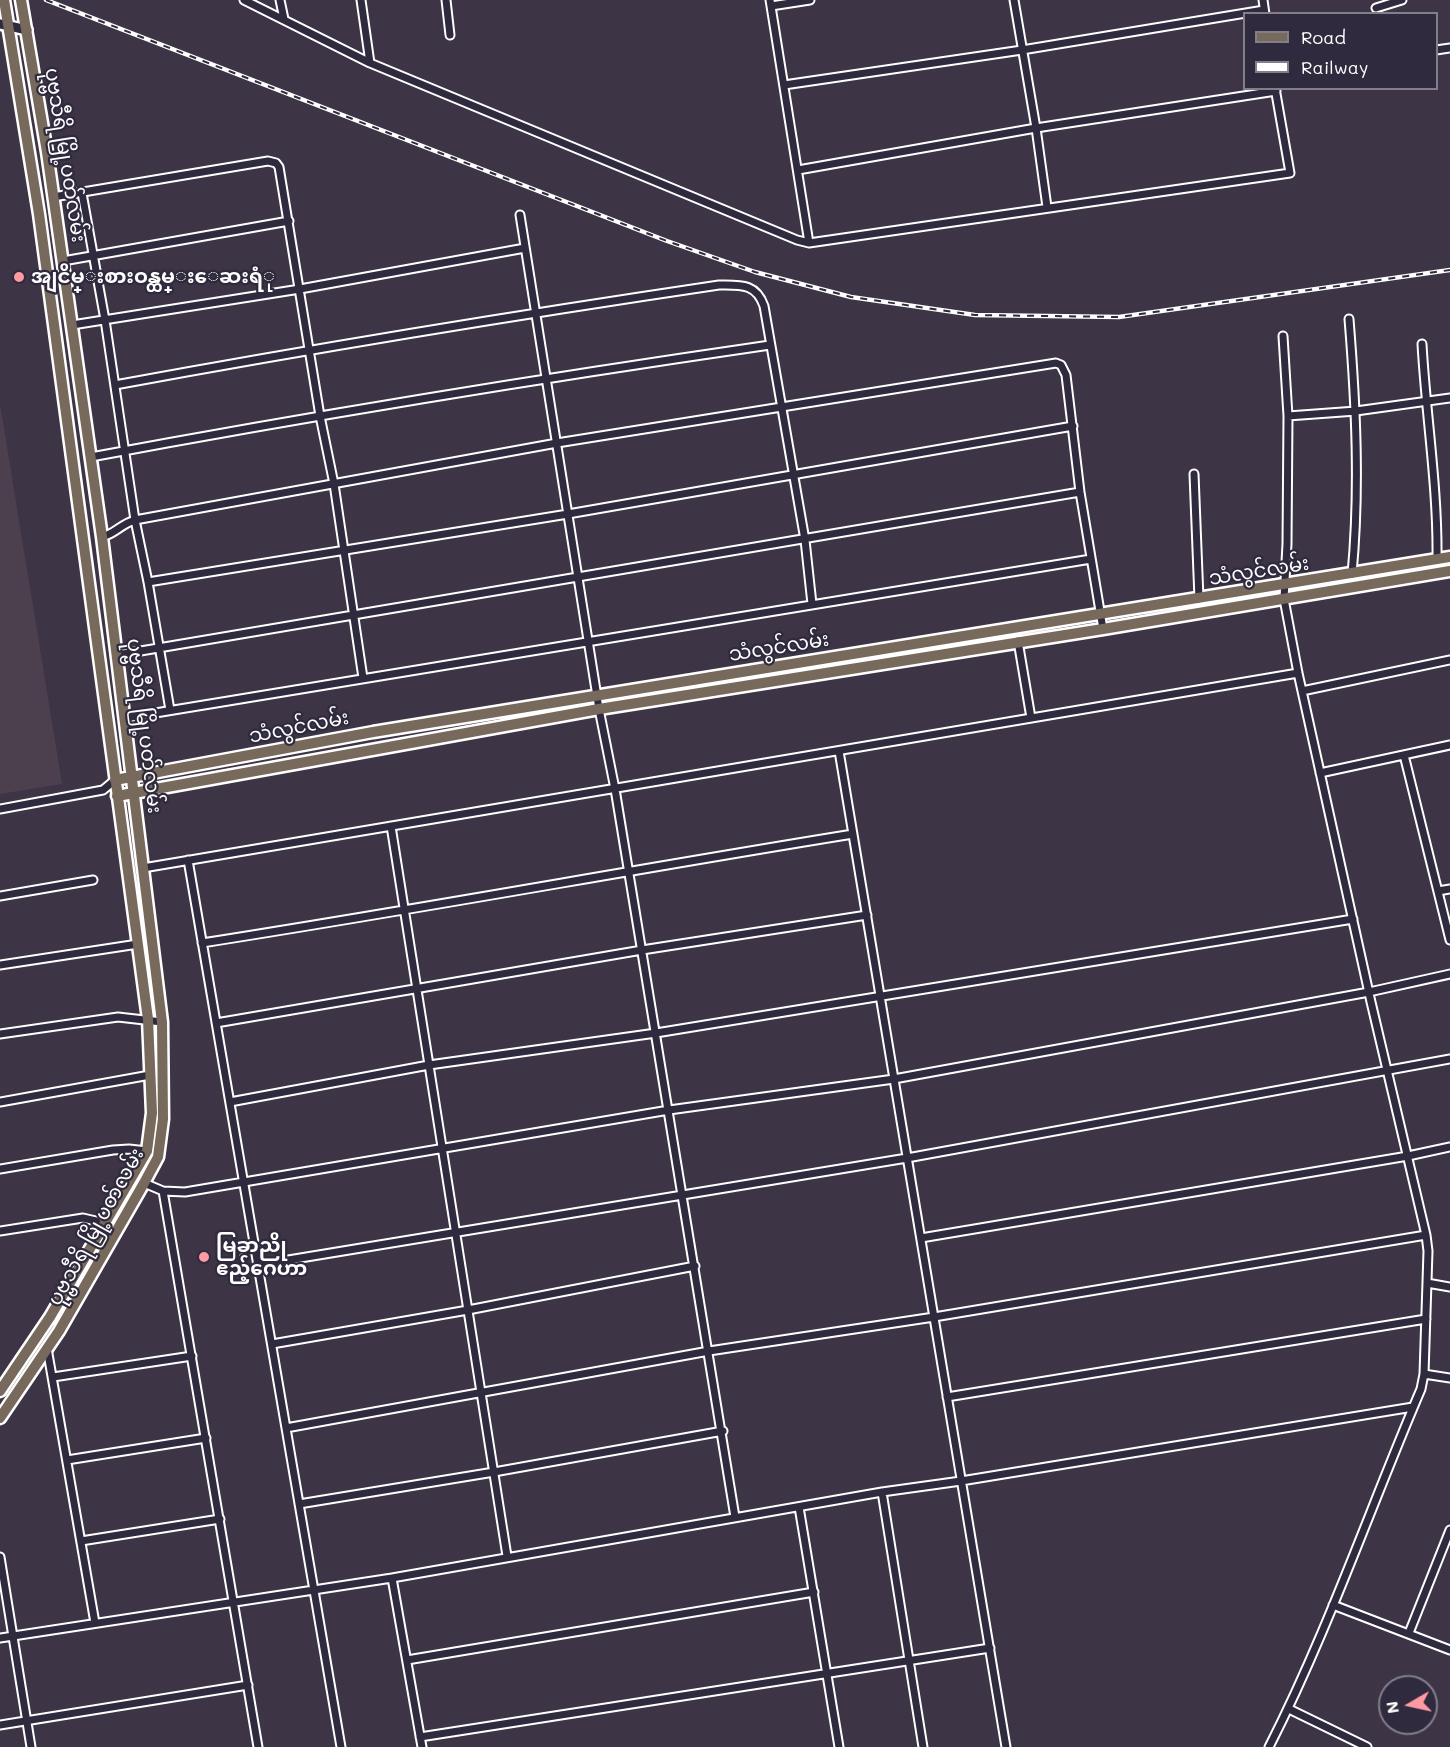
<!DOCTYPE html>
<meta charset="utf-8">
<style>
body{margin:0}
#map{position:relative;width:1450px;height:1747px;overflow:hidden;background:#3d3445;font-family:Mali,sans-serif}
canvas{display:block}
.legend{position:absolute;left:1243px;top:12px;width:195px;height:78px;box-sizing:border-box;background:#2f2a3d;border:2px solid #827f8b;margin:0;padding:8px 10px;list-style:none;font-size:18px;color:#fff}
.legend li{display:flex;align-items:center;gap:12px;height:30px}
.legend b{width:30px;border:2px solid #827f8b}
.north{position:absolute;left:1378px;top:1675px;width:60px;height:60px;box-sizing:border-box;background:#2f2a3d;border:2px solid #827f8b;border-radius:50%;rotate:261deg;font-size:16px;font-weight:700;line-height:24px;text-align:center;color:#fff}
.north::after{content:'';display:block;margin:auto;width:21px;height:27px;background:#ff9aa2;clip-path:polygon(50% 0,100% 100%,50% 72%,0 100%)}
</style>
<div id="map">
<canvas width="1450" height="1747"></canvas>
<ul class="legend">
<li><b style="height:8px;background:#77695c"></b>Road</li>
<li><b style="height:8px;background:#fff"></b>Railway</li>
</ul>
<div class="north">N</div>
</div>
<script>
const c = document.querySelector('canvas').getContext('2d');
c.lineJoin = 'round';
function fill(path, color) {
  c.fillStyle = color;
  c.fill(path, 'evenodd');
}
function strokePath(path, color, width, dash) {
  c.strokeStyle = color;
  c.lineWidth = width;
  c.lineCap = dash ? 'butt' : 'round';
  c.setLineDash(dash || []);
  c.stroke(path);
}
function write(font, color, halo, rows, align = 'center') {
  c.font = font + ' Mali,"Noto Sans Myanmar",sans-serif';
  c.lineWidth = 4.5;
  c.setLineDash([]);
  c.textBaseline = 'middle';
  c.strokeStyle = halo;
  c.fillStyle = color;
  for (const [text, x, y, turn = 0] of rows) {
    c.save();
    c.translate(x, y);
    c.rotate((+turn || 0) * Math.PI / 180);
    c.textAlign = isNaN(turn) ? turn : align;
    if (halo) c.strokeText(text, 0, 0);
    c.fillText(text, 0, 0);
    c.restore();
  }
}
fill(new Path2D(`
 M0,404L62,784L0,794Z`), '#4d404e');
const street = new Path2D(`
 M244,0L370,63L797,240L809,243L1290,173L1275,88
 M280,0L284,19
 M361,0L370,63
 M446,0L450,35
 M770,0L809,243
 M1014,0L1036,128L1047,207
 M1263,0L1265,14
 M771,6L810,0
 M1376,8L1402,0
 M1436,50L1450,48
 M784,85L1022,50L1264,10
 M798,170L1036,128L1276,91
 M82,193L105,320L135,520L148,582L170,710
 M53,197L268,161L276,163L279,167L320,416L334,484L363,678
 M520,215L599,709L615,789L735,1517
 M63,261L289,221
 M1349,319C1356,405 1360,489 1352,574
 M72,325L300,289L525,248
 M1422,344C1426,416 1438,487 1437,560
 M115,385C316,348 517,315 719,285C740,285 756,283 764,306L805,540L812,604
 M1288,416L1356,411L1450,398
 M91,457C316,415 543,378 770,345
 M1194,474L1199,599
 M102,537C115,534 121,524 135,520L557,443L1056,363L1061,365L1066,375L1080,492L1103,629
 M148,582L568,514L1073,426
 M1018,641L1031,718
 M117,655L1080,492
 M1302,691L1450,660
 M125,718L1091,559
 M839,751L1006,1747
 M1404,755L1450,940
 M1320,773L1450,745
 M0,809L103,790L115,780
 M391,826L507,1556
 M188,860L341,1747
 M143,868L1298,673
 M1438,891L1450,889
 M0,896L93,880
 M202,943C420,909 636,869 853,834
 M0,965L138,944
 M216,1023L642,950L867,915
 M0,1034L118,1017L162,1022
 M0,1102L150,1075
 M230,1102L429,1065L656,1033L1353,919
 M0,1169L113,1150L129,1149L147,1151
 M144,1183L163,1191L185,1192L669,1110L894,1079L1369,992L1450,974
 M163,1191L258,1747
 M0,1231L83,1218L96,1221L103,1228
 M921,1238L1408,1156L1450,1147
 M258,1265L907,1158L1450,1059
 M1427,1283L1450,1287
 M272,1344L468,1310L695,1266
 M47,1348L95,1623
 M1424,1374L1450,1378
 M53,1377L192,1356
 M947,1397L1426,1319
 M286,1428L709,1351L934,1317L1426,1235
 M67,1460L206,1438
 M882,1492L923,1747
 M299,1504L494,1472L723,1431
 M799,1507L839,1747
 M81,1541L220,1519
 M0,1557L31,1747
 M392,1578L422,1747
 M1333,1605L1450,1650
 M1409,1633L1450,1530
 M0,1638L392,1578L882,1492L961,1481L1413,1407
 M407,1660L814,1592
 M1289,1709L1367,1747
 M0,1725L248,1685
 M420,1737L990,1648
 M1269,1747C1328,1631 1370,1508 1421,1389L1424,1374L1428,1251L1426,1235L1371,1002L1298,673L1284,599L1287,544L1288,416L1283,336`);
const secondary = new Path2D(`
 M0,24L27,30`);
const primary = new Path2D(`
 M115,780L373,732L1450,557
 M117,796L599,709L1103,629L1450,571
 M0,1391L50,1317L147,1151L152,1113L148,1019L39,214L4,0
 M0,1418L59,1331L144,1183L158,1157L163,1119L162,1022L102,537L47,152L21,0`);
strokePath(street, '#fff', 11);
strokePath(secondary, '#fff', 14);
strokePath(primary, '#fff', 15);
strokePath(street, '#2f2a3d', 7);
strokePath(secondary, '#2f2a3d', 9);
strokePath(primary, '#77695c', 10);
const rail = new Path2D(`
 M46,0L667,241L755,272L851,297L975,315L1119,317L1450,270`);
strokePath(rail, '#fff', 4.5);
strokePath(rail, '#2f2a3d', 2, [7]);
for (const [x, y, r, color] of [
 [19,277,6,"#ff9aa2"],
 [204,1257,6,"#ff9aa2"]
]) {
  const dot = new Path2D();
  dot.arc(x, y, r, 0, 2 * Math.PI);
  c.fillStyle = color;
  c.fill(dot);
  strokePath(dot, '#2f2a3d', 2);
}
write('20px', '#fff', '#2f2a3d', [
 ["ပုဗ္ဗသီရိ မြို့ပတ်လမ်း",65,155,81],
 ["သံလွင်လမ်း",1259,571,-9],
 ["သံလွင်လမ်း",779,647,-9],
 ["ပုဗ္ဗသီရိ မြို့ပတ်လမ်း",144,726,83],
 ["သံလွင်လမ်း",299,727,-11],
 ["ပုဗ္ဗသီရိ မြို့ပတ်လမ်း",96,1227,-61]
]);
write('bold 20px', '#fff', '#2f2a3d', [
 ["အျငိမ္းစားဝန္ထမ္းေဆးရံု",31,277],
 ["မြခွာညို",216,1246],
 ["ဧည့်ဂေဟာ",216,1269]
], 'left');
</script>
